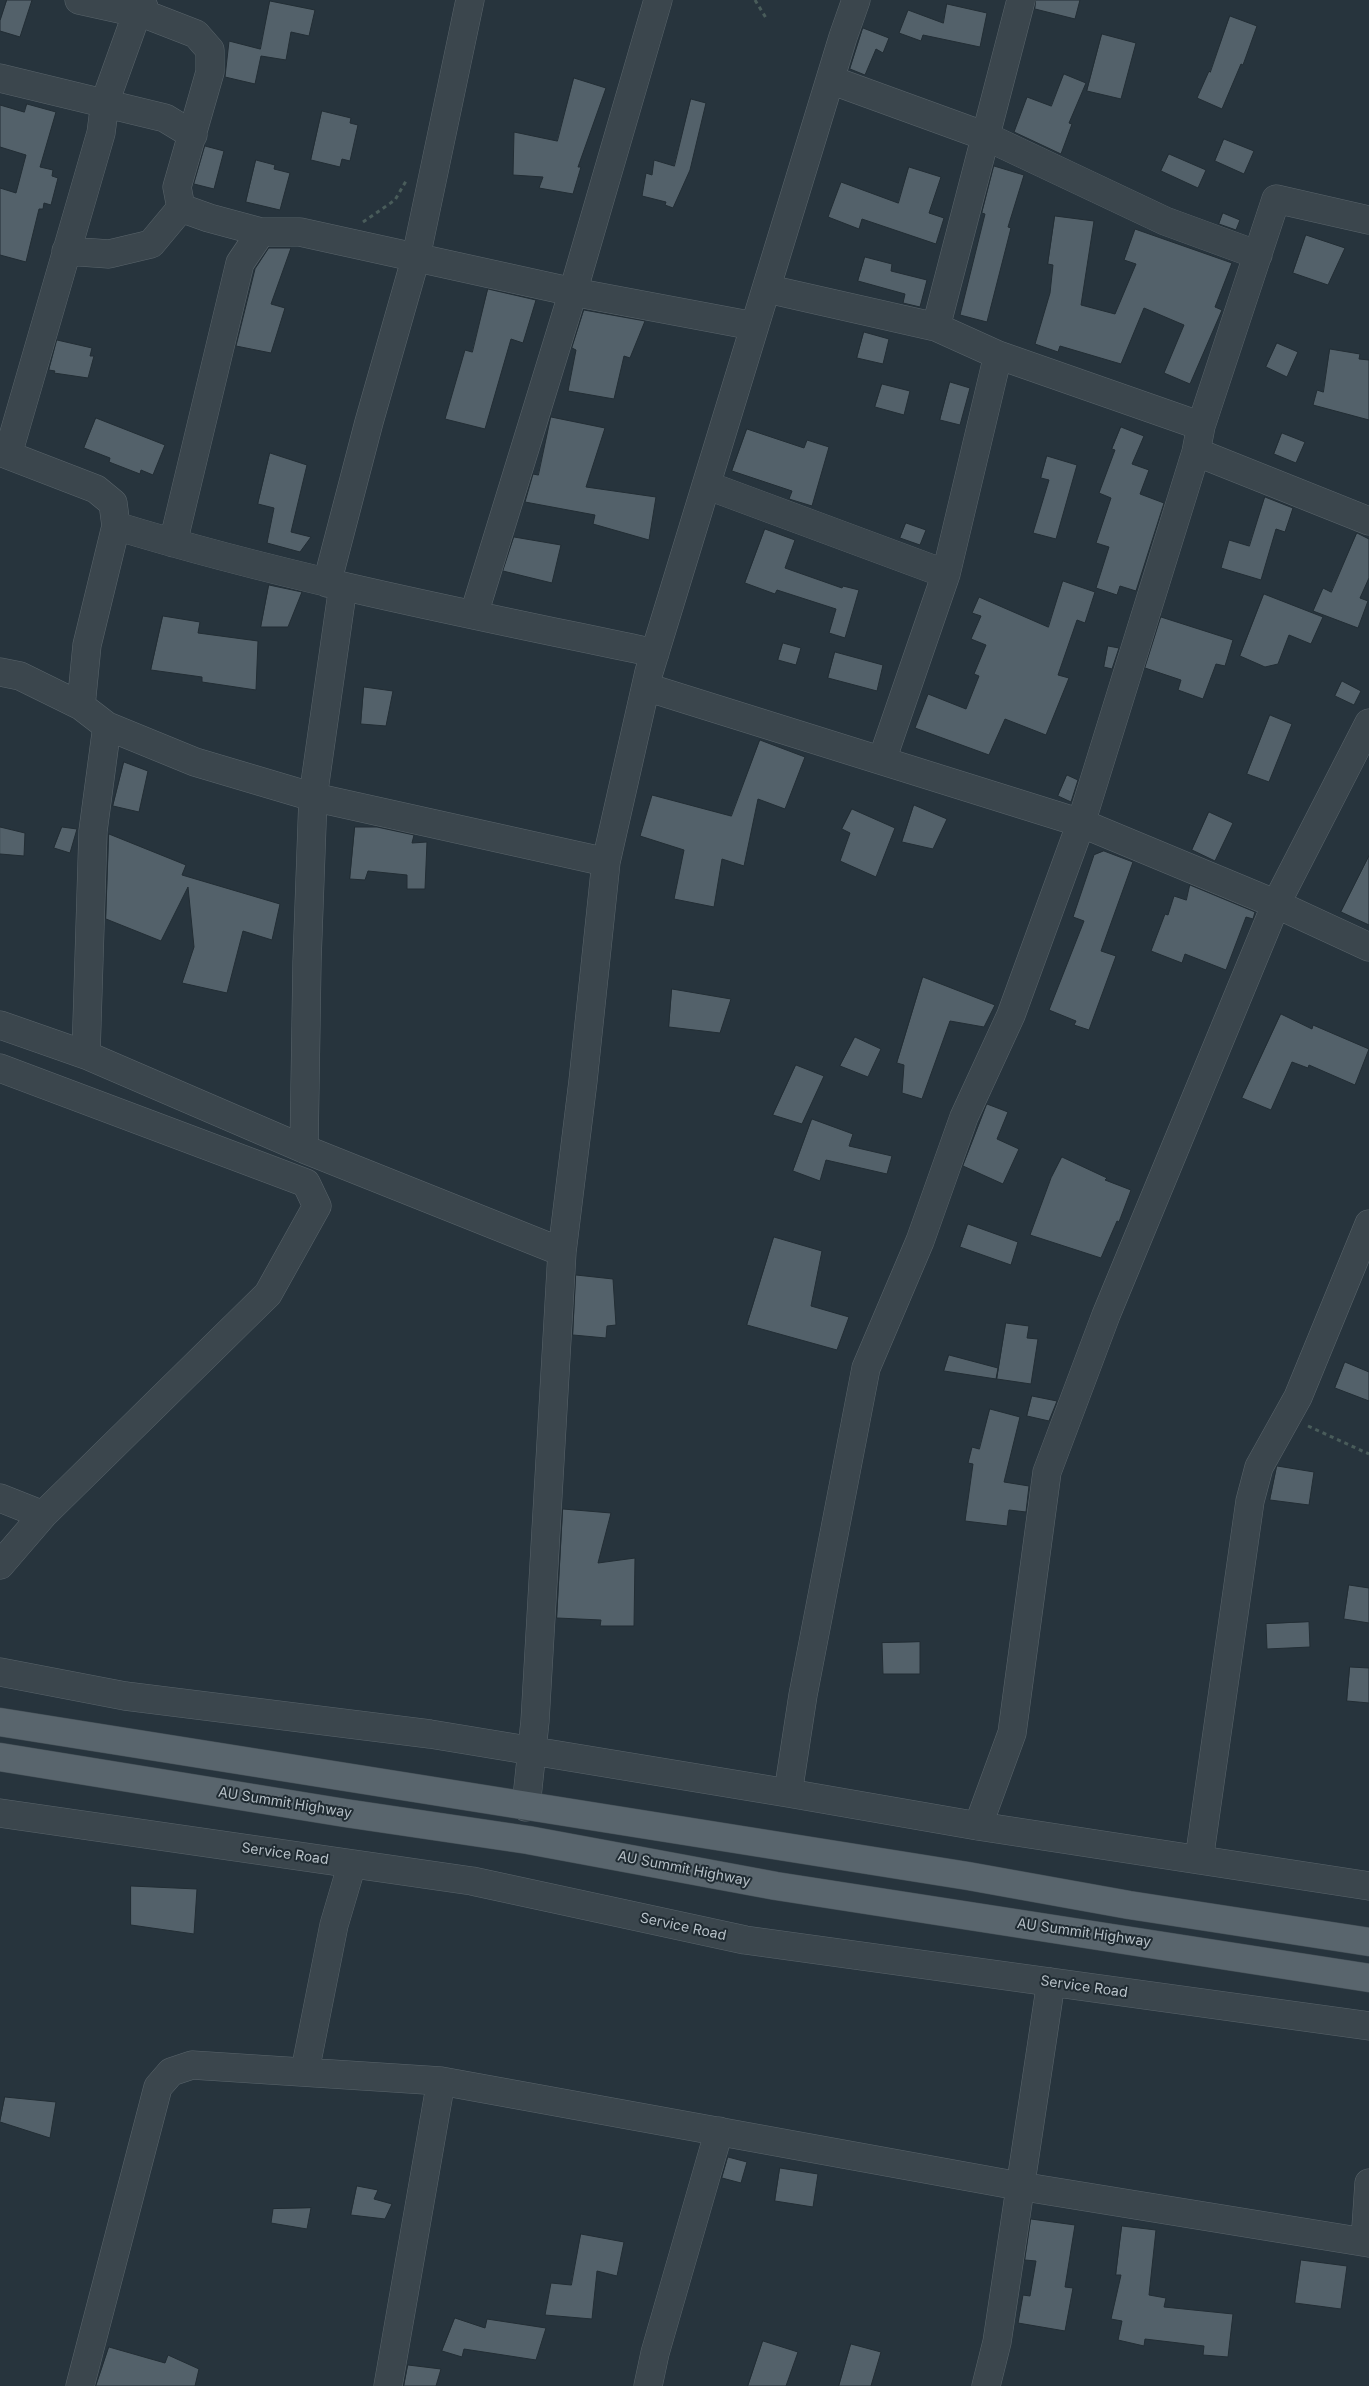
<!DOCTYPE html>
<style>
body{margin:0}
canvas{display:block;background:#27343d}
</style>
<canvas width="1369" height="2386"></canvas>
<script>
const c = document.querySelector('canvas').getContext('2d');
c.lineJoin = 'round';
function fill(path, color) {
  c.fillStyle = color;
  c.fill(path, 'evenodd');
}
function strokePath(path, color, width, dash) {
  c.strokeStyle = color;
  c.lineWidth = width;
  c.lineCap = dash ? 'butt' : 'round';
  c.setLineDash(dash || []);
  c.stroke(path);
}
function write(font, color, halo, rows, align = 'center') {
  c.font = font + ' Inter,sans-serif';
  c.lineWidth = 4;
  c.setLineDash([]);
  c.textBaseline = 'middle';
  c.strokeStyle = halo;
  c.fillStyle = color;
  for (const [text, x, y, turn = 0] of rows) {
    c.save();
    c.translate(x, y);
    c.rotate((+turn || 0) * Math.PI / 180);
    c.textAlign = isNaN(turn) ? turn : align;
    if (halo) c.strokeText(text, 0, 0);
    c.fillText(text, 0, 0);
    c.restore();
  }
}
const building = new Path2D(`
 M7,0H32L20,37L0,31V21Z
 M1036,0H1080L1075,19L1035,9Z
 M270,1L315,10L309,36L291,32L286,60L261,56L255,84L225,77L229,41L260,49Z
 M947,4L987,13L980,47L923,35L921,41L899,33L908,10L943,23Z
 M1230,16L1257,26L1243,65L1241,64L1222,109L1197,98L1209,71L1210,72Z
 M863,28L889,38L883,53L876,49L865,75L850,69Z
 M1102,34L1136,43L1121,99L1087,91Z
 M1064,74L1086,83L1069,123L1072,124L1061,154L1014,132L1027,97L1051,106Z
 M574,78L606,88L578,167H581L573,194L539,188L543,177L513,175L514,132L557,141Z
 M691,99L706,103L690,170L673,208L665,205L666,202L642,196L646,173L652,175L654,160L674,166Z
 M27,104L56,112L40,167L53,170L52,176L58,178L51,205L44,203L43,209H39L26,262L0,255V188L16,193L26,155L0,147V105L24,112Z
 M322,111L351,118L350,123L358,125L350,161L342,159L340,167L311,160Z
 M1224,139L1254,151L1244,174L1215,161Z
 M205,146L224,151L214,189L194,184Z
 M1169,154L1206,170L1198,188L1161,171Z
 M256,160L275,165L274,169L290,173L280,210L246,202Z
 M994,166L1024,175L1008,227L1011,228L987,322L960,315L985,214L982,213Z
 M909,167L941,177L929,213L944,218L936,244L862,219L859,229L828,217L841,182L898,203Z
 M1223,213L1240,220L1236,230L1219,224Z
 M1055,216L1094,221L1081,305L1115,314L1136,264L1124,260L1135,229L1232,263L1215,307L1222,310L1190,384L1164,373L1184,325L1144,308L1121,364L1060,346L1058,352L1035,344L1050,293L1053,265L1048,264Z
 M1306,235L1345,248L1328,285L1293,273Z
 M269,248H291L271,304L285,308L271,353L236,346L255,269Z
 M865,257L892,264L891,271L927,280L920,307L903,303L905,294L858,281Z
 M488,289L536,300L523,343L511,339L485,429L445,419L465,350L472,352Z
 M584,310L645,321L630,358L624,356L614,399L568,391L576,350L572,348Z
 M864,332L889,339L883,364L857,358Z
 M57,340L92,348L90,356H94L88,378L54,373L55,371L49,370Z
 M1277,343L1298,352L1287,377L1266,367Z
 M1330,349L1360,354L1359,359L1369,360V420L1313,405L1317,390L1323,392Z
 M950,382L970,388L960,425L940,420Z
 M882,384L910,391L904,415L875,407Z
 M551,417L605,428L586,487L656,497L649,540L593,524L595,515L525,502L533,474L538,475Z
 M96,418L165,445L153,475L141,470L140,474L109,462L110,458L84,448Z
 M1121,427L1144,436L1132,464L1149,470L1140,494L1164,503L1136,591L1120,586L1117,595L1096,588L1109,547L1096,543L1111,498L1099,493L1115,450L1112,449Z
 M747,429L804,448L807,440L829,447L812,506L789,499L792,491L732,471Z
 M1282,433L1305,442L1296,463L1274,454Z
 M270,453L307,465L291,532L311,537L300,552L267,543L274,508L258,504Z
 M1047,456L1077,465L1056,539L1033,533L1049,480L1041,478Z
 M1265,497L1293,508L1285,532L1276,529L1261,580L1221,568L1229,540L1249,546Z
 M906,523L926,530L920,545L900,538Z
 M765,529L795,540L785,568L842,588L843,586L859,590L845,638L829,633L836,609L777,590L775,594L745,583Z
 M1357,533L1369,539V578L1360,598L1368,601L1358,628L1313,611L1323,588L1331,592Z
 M514,537L561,545L552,583L503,571Z
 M1063,581L1095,592L1085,623L1077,620L1058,675L1069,678L1046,735L1005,719L989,755L915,728L928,694L966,709L979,676L974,674L986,645L971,639L981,616L972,613L979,597L1048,627Z
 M269,585L302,592L288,627H261Z
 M1264,594L1323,617L1311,644L1289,635L1278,664L1265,667L1240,656Z
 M163,616L200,622L198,633L258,641L256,690L202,682V677L151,670Z
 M1161,617L1233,640L1225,666L1216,664L1203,699L1178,690L1181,680L1145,668Z
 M783,643L801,648L796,665L778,660Z
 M1108,646L1119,648L1112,669L1104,667Z
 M835,652L883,665L877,691L828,678Z
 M1342,681L1361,691L1354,705L1335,696Z
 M364,687L393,691L386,726L361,724Z
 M1270,715L1292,724L1269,782L1247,774Z
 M760,740L805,757L785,809L758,799L744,866L722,859L714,907L674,899L684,850L640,836L652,795L731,816Z
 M124,762L148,771L139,812L113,806Z
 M1067,775L1078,780L1071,802L1058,796Z
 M914,805L947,819L933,849L902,842Z
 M852,809L895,828L876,877L840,861L850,833L842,829Z
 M1209,812L1233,823L1215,861L1192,850Z
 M0,827L25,833L24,856L0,854Z
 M62,827L77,829L70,853L54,848Z
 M355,827H377L414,835L412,843L427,842L425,889H407V875L368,871L365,880L350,879Z
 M109,834L186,865L182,875L280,904L272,940L243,931L227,993L182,983L194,947L188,887L161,941L106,919Z
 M1104,851L1133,862L1101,951L1116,956L1089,1030L1074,1025L1076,1021L1049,1010L1084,921L1073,917L1094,855Z
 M1369,856V925L1341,912Z
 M1190,885L1255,912L1253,919L1246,917L1226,970L1185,954L1182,963L1151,951L1165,914L1168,915L1174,896L1186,900Z
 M923,977L995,1005L984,1027L950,1021L922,1099L902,1093L904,1065L897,1063Z
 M672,989L731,999L720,1033L669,1027Z
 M1281,1014L1312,1029L1313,1025L1369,1049L1355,1085L1309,1065L1308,1068L1292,1062L1271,1110L1242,1098Z
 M855,1037L881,1049L868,1077L840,1066Z
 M796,1065L824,1076L802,1124L773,1115Z
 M987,1104L1008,1112L997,1139L1019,1149L1003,1184L963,1166Z
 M812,1119L853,1134L849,1146L892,1156L887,1174L826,1160L820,1181L793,1171Z
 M1062,1157L1107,1178L1105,1180L1131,1190L1119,1222L1117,1221L1101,1258L1030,1235L1051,1178Z
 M968,1224L1018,1242L1011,1265L960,1247Z
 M774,1237L822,1251L811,1306L849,1317L837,1350L747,1325Z
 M576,1275L613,1279L616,1325L607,1326L606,1338L573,1335Z
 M1006,1323L1029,1326L1027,1338L1038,1339L1031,1384L997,1379Z
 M949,1355L998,1368L996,1379L944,1371Z
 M1345,1362L1369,1372V1401L1335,1388Z
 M1032,1396L1057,1401L1049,1421L1027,1416Z
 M990,1409L1020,1417L1004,1482L1029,1486L1026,1512L1009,1510L1007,1526L965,1521L973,1464L968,1463L972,1447L979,1449Z
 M1277,1466L1314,1472L1309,1505L1270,1500Z
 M563,1509L611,1513L598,1563L635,1558L634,1626H600L601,1620L557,1618Z
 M1349,1585L1369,1588V1623L1344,1619Z
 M1309,1622L1310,1647L1267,1649L1266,1624Z
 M920,1642V1674H883L882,1643Z
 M1350,1667L1369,1668V1703L1347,1701Z
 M131,1886L197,1889L194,1934L131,1925Z
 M5,2097L56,2102L50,2138L0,2122Z
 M728,2157L747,2162L741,2183L722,2178Z
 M780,2168L818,2174L813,2207L775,2201Z
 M357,2186L378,2190L374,2199L392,2204L385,2219L351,2215Z
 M311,2208L307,2229L271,2223L273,2209Z
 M1031,2219L1075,2225L1065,2287L1073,2288L1065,2331L1018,2323L1023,2295L1030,2296L1036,2261L1025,2260Z
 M1122,2226L1156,2230L1149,2295L1166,2298L1164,2307L1233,2314L1228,2357L1203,2355L1204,2346L1145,2339L1144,2346L1118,2340L1122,2321L1111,2319L1121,2275H1116Z
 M581,2234L624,2242L617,2276L597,2271L592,2319L545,2315L551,2283L571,2285Z
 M1301,2260L1347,2266L1341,2309L1295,2303Z
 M455,2318L485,2328L487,2319L546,2328L536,2360L464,2349L462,2357L442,2351Z
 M763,2341L798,2352L786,2386H748Z
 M851,2344L881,2352L871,2386H839Z
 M109,2347L165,2363L168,2355L199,2369L195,2386H96Z
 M408,2365L441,2369L436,2386H404Z`);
fill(building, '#53616a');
strokePath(building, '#222d34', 1);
const minor = new Path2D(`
 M79,0L147,15
 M141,0L147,15L196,34L210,50V72L177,187L181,208
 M0,78L165,118L193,135
 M831,80L985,136L1165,221L1258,255
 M181,208L209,218L261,232H300L573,292L754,326
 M66,251L109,254L151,244L181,208
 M768,289L936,327L998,355L1201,426
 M936,327L1021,0
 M0,452L96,489L113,503L116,526L87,645L81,706
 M1196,452L1369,521
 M8,454L101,133L105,102L137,13
 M706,485L946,574
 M116,526C293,580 475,615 655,653
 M173,543L240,263L261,232
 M327,583L369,422L416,257L470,0
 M474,614L573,292L658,0
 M0,672L20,676L81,706L107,726L195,762L313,797L606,862
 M646,687L1081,823L1276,904L1369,947
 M882,760L946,574L998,355
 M0,1025L86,1055L304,1149L562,1252
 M86,1055L93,831L107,726
 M0,1068L306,1183L317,1206L268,1294L43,1515L0,1498
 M304,1149L307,962L313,797L343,586
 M0,1565L43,1515
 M0,1672L125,1696L430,1734L788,1793L978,1826L1369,1886
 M788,1793L803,1695L866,1368L920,1241L964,1117L1011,1015L1081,823L1196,452L1201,426L1276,199L1369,220
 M526,1807L535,1721L562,1252L583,1081L606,862L649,672L843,37L856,0
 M0,1813L472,1881L745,1940L1369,2026
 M978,1826L1012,1733L1047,1472L1106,1315L1276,904L1369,723
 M1199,1860L1250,1501L1259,1467L1298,1397L1369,1224
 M305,2071L334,1925L352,1864
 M1365,2242L1369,2183
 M80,2386L158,2087L171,2072L192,2065L441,2081L1019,2186L1369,2243
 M388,2386L441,2081
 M648,2386L655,2353L719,2131
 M986,2386L997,2342L1051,1982`);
const major = new Path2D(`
 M0,1722L968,1876L1129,1905L1369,1942
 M0,1757L345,1813L528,1840L776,1886L1369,1978`);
strokePath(minor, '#59646b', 29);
strokePath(major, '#444f56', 29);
strokePath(new Path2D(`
 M755,0L766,18
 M363,222L395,200L406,181
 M1308,1426L1369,1454`), '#495c5a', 3, [4, 4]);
strokePath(minor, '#3b464d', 28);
strokePath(major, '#59656d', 28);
write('14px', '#b7c1c8', '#202b32', [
 ["AU Summit Highway",285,1803,9],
 ["Service Road",285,1854,8],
 ["AU Summit Highway",684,1869,11],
 ["Service Road",683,1927,12],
 ["AU Summit Highway",1084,1933,8],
 ["Service Road",1084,1987,8]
]);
</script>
